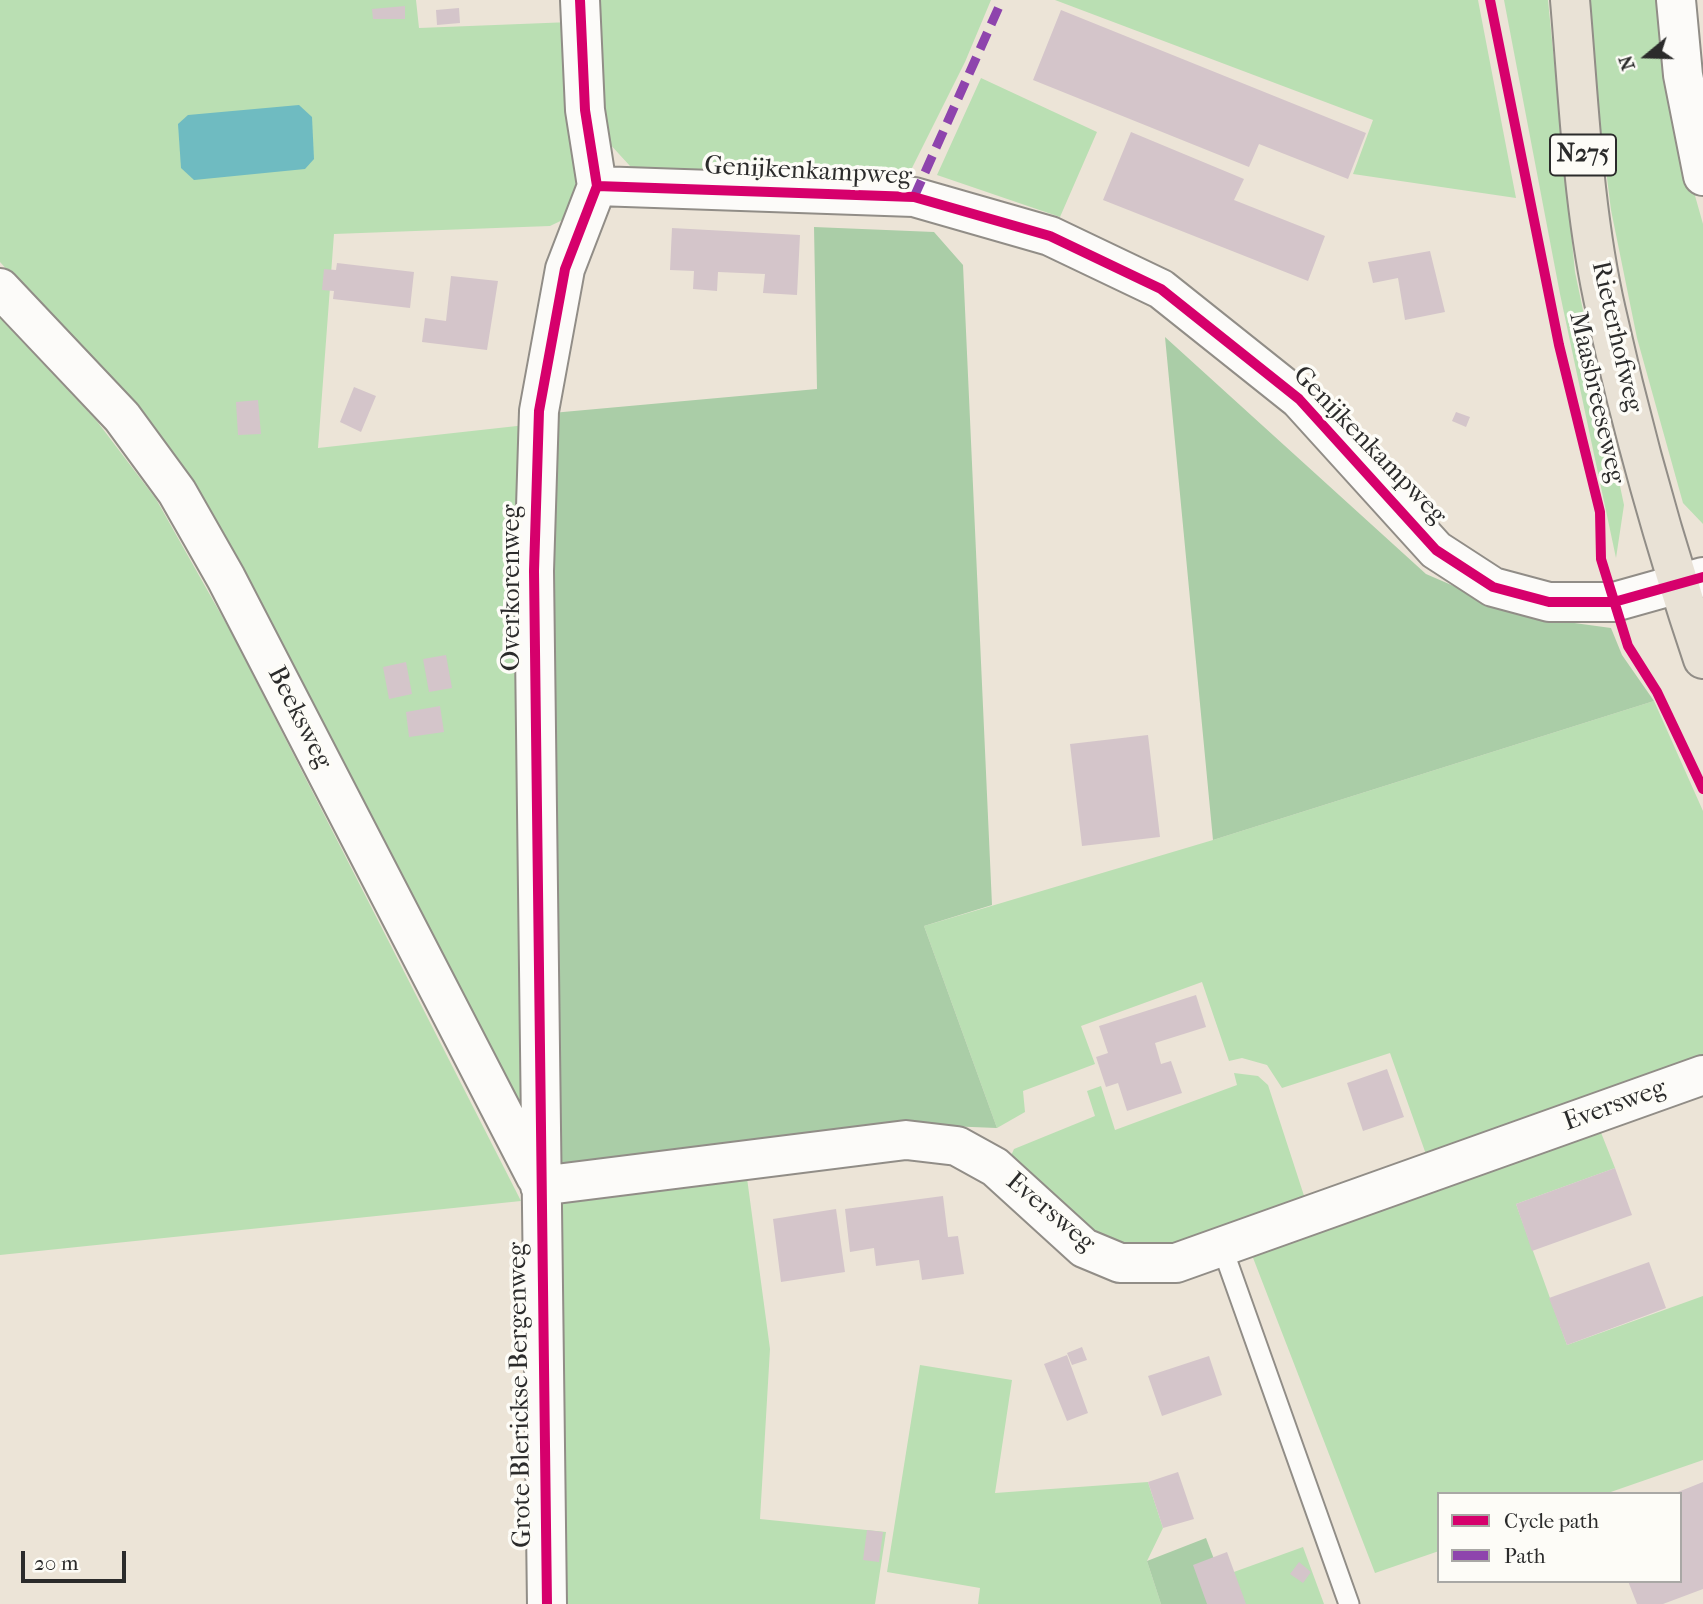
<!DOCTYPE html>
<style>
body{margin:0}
#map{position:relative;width:1703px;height:1604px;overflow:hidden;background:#ece4d7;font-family:"IM FELL French Canon",serif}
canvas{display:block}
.legend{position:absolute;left:1437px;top:1492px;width:245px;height:91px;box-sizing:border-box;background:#fdfcf7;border:2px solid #a9a8a5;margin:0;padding:9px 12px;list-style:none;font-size:21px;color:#2b2b2b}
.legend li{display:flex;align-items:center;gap:14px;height:35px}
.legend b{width:35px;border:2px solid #a9a8a5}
.north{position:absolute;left:1612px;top:21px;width:70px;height:70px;-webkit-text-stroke:5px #fdfcf7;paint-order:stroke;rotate:251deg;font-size:19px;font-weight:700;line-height:28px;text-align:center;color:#2b2b2b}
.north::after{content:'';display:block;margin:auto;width:24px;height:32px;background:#2b2b2b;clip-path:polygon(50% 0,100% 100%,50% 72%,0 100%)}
.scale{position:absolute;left:21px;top:1551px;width:105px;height:32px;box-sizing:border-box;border:4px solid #2b2b2b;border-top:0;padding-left:9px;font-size:21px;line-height:24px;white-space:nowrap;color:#2b2b2b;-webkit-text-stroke:5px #fdfcf7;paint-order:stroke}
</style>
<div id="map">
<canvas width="1703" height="1604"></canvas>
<ul class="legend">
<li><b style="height:9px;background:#d6006c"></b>Cycle path</li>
<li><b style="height:9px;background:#8e44ad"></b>Path</li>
</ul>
<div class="north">N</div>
<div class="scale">20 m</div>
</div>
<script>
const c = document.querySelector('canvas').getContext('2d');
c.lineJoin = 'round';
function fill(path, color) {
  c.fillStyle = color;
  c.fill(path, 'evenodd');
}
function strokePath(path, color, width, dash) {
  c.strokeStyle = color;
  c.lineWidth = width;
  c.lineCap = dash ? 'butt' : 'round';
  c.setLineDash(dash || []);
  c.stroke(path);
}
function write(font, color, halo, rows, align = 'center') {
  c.font = font + ' "IM FELL French Canon",serif';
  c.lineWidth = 7;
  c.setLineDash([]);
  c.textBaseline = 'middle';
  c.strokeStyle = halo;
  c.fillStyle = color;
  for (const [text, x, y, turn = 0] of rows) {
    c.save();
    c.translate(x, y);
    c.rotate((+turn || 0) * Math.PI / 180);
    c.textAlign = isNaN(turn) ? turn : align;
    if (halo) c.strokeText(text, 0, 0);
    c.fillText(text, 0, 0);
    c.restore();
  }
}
fill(new Path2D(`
 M0,0H416L419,28L571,22L580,185L573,215L550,226L334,234L318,448L526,425L525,1092L516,1111L134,409L0,262Z
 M589,0H991L965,62L904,184L673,177L630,166L608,142Z
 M1055,0H1478L1516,198L1353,174L1373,120Z
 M1504,0H1548L1575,272L1624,505L1616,558L1560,294Z
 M1590,0H1663L1690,178L1703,224V524L1683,503L1637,338L1611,210L1591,51Z
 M981,78L1097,132L1060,217L937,175Z
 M0,318L96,420L156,499L232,634L521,1201L0,1255Z
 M1654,701L1703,811V1064L1428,1160L1390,1053L1282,1088L1267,1065L1242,1058L1229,1061L1202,982L1081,1026L1095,1064L1023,1091L1025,1112L997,1128L924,926L1213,840Z
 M1234,1073L1258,1076L1268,1085L1308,1208L1151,1254L1102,1242L1010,1158L1014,1149L1095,1116L1087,1091L1101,1086L1115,1130L1237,1085Z
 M1598,1125L1615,1168L1516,1204L1567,1345L1703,1296V1460L1605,1494H1439V1551L1375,1573L1250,1250Z
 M747,1178L770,1349L760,1519L886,1532L875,1604H566L556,1198Z
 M920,1365L1012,1380L995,1493L1148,1482L1163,1528L1147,1561L1161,1604H978L980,1588L887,1572Z
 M1303,1547L1324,1604H1231L1220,1577Z`), '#badfb3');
fill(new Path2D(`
 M814,227L934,232L963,265L992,905L924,926L997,1128L947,1126L556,1169L552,413L817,389Z
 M1165,337L1426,574L1523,616L1611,628L1622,655L1654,701L1213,840Z
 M1206,1538L1231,1604H1161L1147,1561Z`), '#aacda7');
fill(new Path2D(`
 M299,105L312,117L314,159L305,169L194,180L181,168L178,124L188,115Z`), '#6fbbc1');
fill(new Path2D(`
 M405,6V19H373L372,9Z
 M459,8L460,23L437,25L436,10Z
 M1061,10L1366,133L1348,179L1259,144L1249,167L1033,80Z
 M1131,132L1244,179L1234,200L1325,236L1308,281L1103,200Z
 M672,228L800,235L797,295L763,293L765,274L718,272L717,291L693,289L694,271L670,270Z
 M1430,251L1445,312L1405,320L1398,278L1373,283L1368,262Z
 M337,263L414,272L410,308L333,299L334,291L322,290L324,269L336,270Z
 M451,276L498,281L487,350L422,342L425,318L446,321Z
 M354,387L376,396L361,432L340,422Z
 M258,400L261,434L238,435L236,402Z
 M1456,412L1470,417L1466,427L1452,421Z
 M446,655L452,688L429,692L423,659Z
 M406,662L412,694L389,699L383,667Z
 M440,706L444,732L409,737L406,712Z
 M1148,735L1160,837L1082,846L1070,744Z
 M1196,995L1206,1027L1155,1043L1161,1064L1171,1061L1182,1093L1127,1111L1118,1083L1106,1087L1096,1057L1108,1053L1099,1026Z
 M1387,1069L1404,1117L1363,1131L1347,1083Z
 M1615,1168L1632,1215L1532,1251L1516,1204Z
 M943,1196L948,1237L958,1236L964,1274L922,1280L919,1260L876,1266L874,1248L850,1252L845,1209Z
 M836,1209L845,1272L781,1282L773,1219Z
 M1649,1262L1666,1308L1567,1345L1549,1298Z
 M1082,1347L1087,1360L1072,1365L1067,1353Z
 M1067,1355L1088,1413L1067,1421L1044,1364Z
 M1209,1356L1222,1395L1162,1416L1148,1376Z
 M1178,1472L1194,1519L1163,1528L1148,1482Z
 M1703,1482V1589L1663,1604H1637L1628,1581H1680V1494H1673Z
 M867,1530L883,1532L879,1562L863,1560Z
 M1227,1552L1246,1604H1207L1193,1565Z
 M1299,1562L1311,1572L1303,1583L1290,1574Z`), '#d4c5ca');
const service = new Path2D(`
 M1222,1247L1349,1604`);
const minor = new Path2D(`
 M1676,0L1683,75L1703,176
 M597,186L914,197L1050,236L1161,289L1299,399L1436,550L1493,587L1549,602H1614L1703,577
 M0,288L122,417L177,492L226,578L536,1177
 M540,1186L906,1140L957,1146L995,1167L1084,1248L1120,1263H1176L1703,1075
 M547,1604L534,571L539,411L565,269L597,186L585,110L580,0`);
const primary = new Path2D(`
 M1570,0C1579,103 1583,210 1606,311C1632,428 1665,546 1703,659`);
strokePath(service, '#918d87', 23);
strokePath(minor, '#918d87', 42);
strokePath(primary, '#918d87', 42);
strokePath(service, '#fcfbf9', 19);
strokePath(minor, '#fcfbf9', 38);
strokePath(primary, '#e9e2d6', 38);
strokePath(new Path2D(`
 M914,197L1002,0`), '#8e44ad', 9, [18, 9]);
strokePath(new Path2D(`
 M1490,0L1559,345L1600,512L1601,559L1628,646L1657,692L1703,789
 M597,186L914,197L1050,236L1161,289L1299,399L1436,550L1493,587L1549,602H1614L1703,577
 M547,1604L534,571L539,411L565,269L597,186L585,110L580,0`), '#d6006c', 10);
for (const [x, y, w] of [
 [1583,155,66]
]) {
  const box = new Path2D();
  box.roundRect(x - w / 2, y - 20.5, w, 41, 5);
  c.fillStyle = '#fdfcf7';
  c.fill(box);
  strokePath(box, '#2b2b2b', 2);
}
write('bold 24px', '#2b2b2b', null, [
 ["N275",1583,155]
]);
write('26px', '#2b2b2b', '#fdfcf7', [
 ["Genijkenkampweg",808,172,3],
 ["Rieterhofweg",1616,337,77],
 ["Maasbreeseweg",1596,398,77],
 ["Genijkenkampweg",1369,446,46],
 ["Overkorenweg",513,588,-90],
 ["Beeksweg",299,718,63],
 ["Eversweg",1615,1106,-20],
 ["Eversweg",1050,1213,40],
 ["Grote Blerickse Bergenweg",521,1395,-91]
]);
</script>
